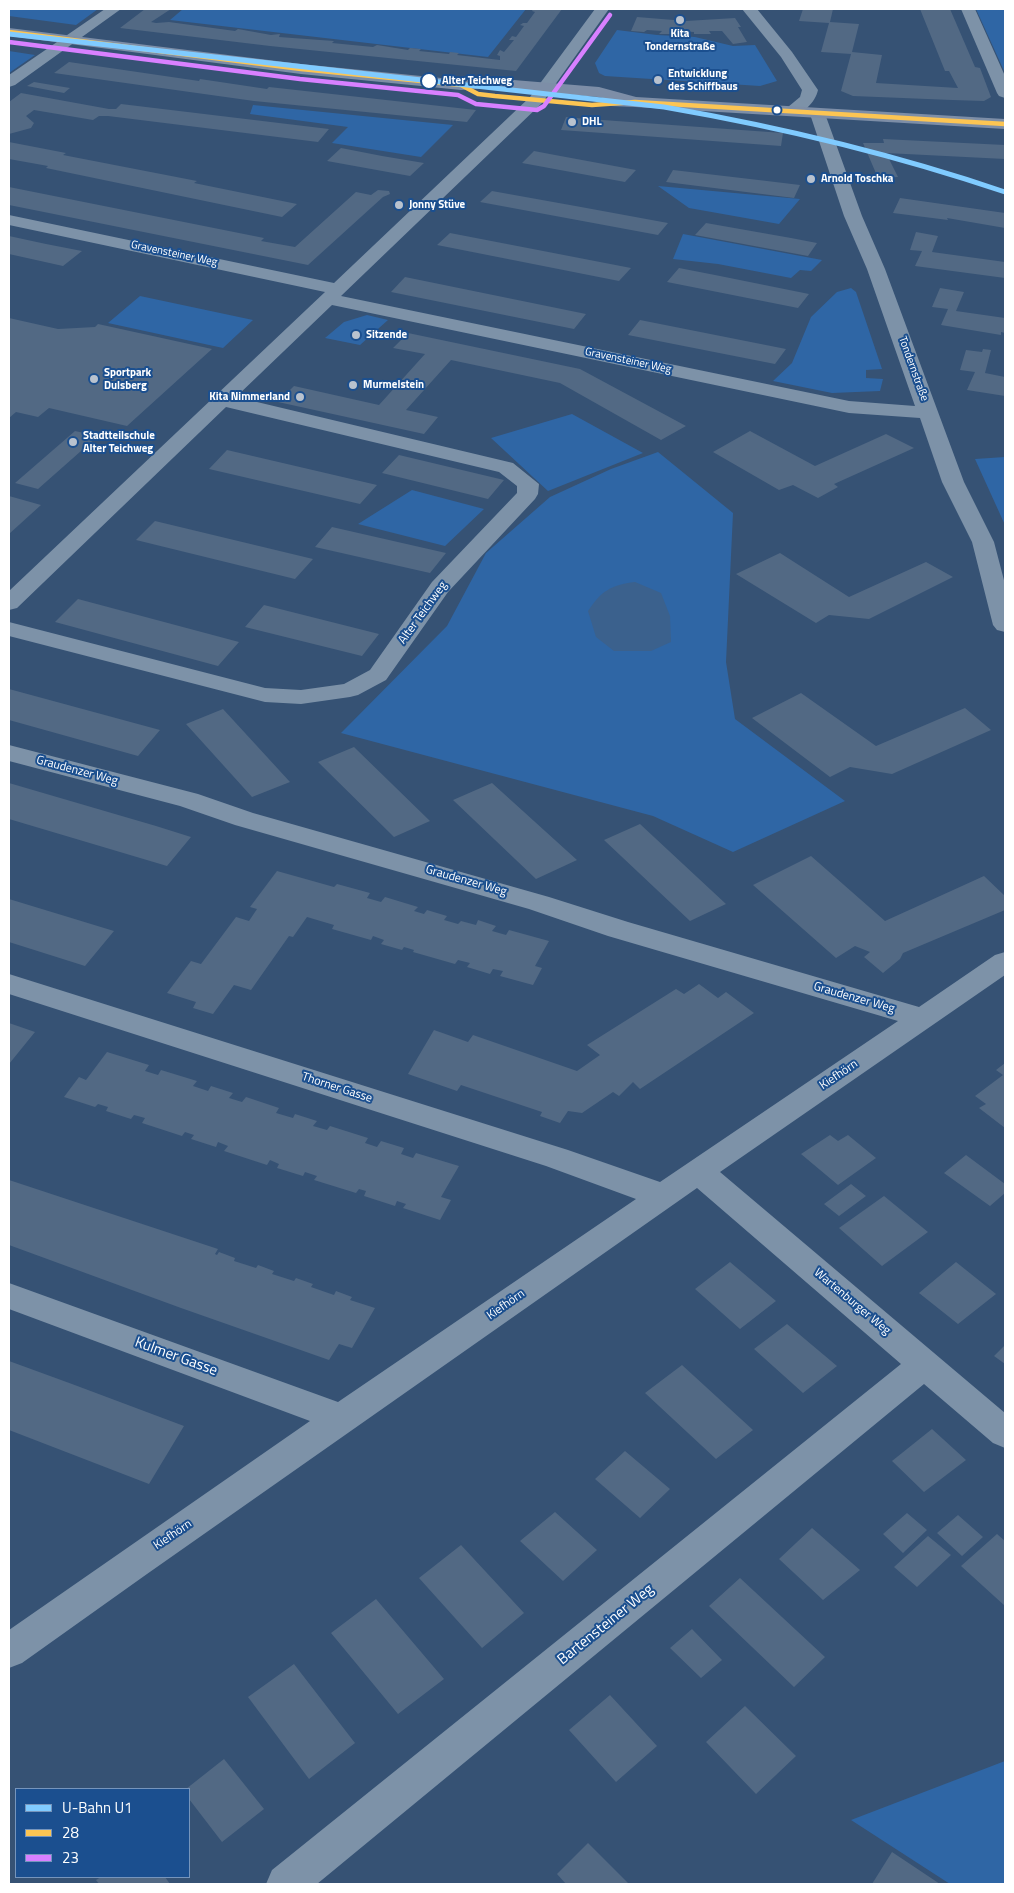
<!DOCTYPE html>
<meta charset="utf-8">
<style>
body{margin:0}
#map{position:relative;width:1014px;height:1893px;overflow:hidden;background:#365274;font-family:"Titillium Web",sans-serif}
canvas{display:block}
.frame{position:absolute;inset:0;border:10px solid #fff;pointer-events:none}
.legend{position:absolute;left:15px;top:1788px;width:175px;height:90px;box-sizing:border-box;background:#1b4f8f;border:1px solid #7695bc;margin:0;padding:6px 9px;list-style:none;font-size:15px;color:#fff}
.legend li{display:flex;align-items:center;gap:10px;height:25px}
.legend b{width:25px;border:1px solid #7695bc}
</style>
<div id="map">
<canvas width="1014" height="1893"></canvas>
<div class="frame"></div>
<ul class="legend">
<li><b style="height:6px;background:#80cbff"></b>U-Bahn U1</li>
<li><b style="height:6px;background:#fcc553"></b>28</li>
<li><b style="height:6px;background:#d880ff"></b>23</li>
</ul>
</div>
<script>
const c = document.querySelector('canvas').getContext('2d');
c.lineJoin = 'round';
function fill(path, color) {
  c.fillStyle = color;
  c.fill(path, 'evenodd');
}
function strokePath(path, color, width, dash) {
  c.strokeStyle = color;
  c.lineWidth = width;
  c.lineCap = dash ? 'butt' : 'round';
  c.setLineDash(dash || []);
  c.stroke(path);
}
function write(font, color, halo, rows, align = 'center') {
  c.font = font + ' "Titillium Web",sans-serif';
  c.lineWidth = 4;
  c.setLineDash([]);
  c.textBaseline = 'middle';
  c.strokeStyle = halo;
  c.fillStyle = color;
  for (const [text, x, y, turn = 0] of rows) {
    c.save();
    c.translate(x, y);
    c.rotate((+turn || 0) * Math.PI / 180);
    c.textAlign = isNaN(turn) ? turn : align;
    if (halo) c.strokeText(text, 0, 0);
    c.fillText(text, 0, 0);
    c.restore();
  }
}
fill(new Path2D(`
 M9,9H98L76,25L9,16Z
 M183,9H526L488,57L170,20Z
 M976,9H1005V73Z
 M617,30L657,35L695,37L733,46L755,45L777,81L760,86L605,76L599,73L595,63Z
 M9,51L35,55L9,73Z
 M253,105L453,125L421,157L332,143L348,127L250,114Z
 M658,186L800,199L779,224L689,208Z
 M683,234L822,260L811,271L800,270L791,278L718,264L673,259Z
 M851,288L856,292L882,369L866,370V378L883,379L880,391L832,393L773,381L792,363L811,317L837,292Z
 M140,296L253,320L223,348L108,323Z
 M367,315L388,320L360,345L325,338L344,322Z
 M572,414L643,453L548,491L491,438Z
 M658,452L733,513L726,662L735,719L845,801L733,852L653,816L341,733L447,626L486,553L550,497L611,469Z
 M1005,457V525L975,459Z
 M412,490L484,509L445,546L358,524Z
 M1005,1761V1884H950L851,1820Z`), '#2f66a5');
fill(new Path2D(`
 M635,582L661,593L670,616L671,642L651,651H614L596,637L588,611C601,591 611,585 635,582Z`), '#3b618d');
fill(new Path2D(`
 M145,9H171L151,22L156,23L169,22L235,31L238,29L271,35L280,34L279,37L334,41L332,43L373,47L377,45L408,50L410,48L421,49L419,51L449,54L450,52L459,53L457,55L500,60V56L497,55L500,50L504,52L514,40H509L512,36L516,37L524,26L520,25L523,23H527L535,12L532,11L533,9H562L516,71L270,46L120,28Z
 M803,9H833L830,22L859,24L852,52L882,55L876,83L958,88L949,71H945L920,9H950L975,67L980,68L991,97L984,101L952,100L853,96L841,91L851,54L821,52L829,23L799,21Z
 M637,17L686,21L735,18L741,27H738L747,42L733,44L722,31H709L711,34H694V32L678,31L676,34H659L662,31L647,30L644,32L631,31Z
 M69,62L199,81L200,79L267,89L269,87L476,110L467,122L254,101L54,73Z
 M34,82L70,88L64,93L27,86Z
 M21,93L109,109H116L121,104L329,129L318,142L108,116H99L93,120L34,110L26,116L34,123L31,128L9,134V102Z
 M566,117L575,118L783,133L781,146L561,130Z
 M883,139L1005,145V159L886,153L898,177L878,178L863,143H884Z
 M9,142L66,153L63,155L197,181L194,183L297,204L282,217L46,168L48,166L9,159Z
 M341,148L382,156L424,163L410,176L327,161Z
 M534,151L555,155L636,170L625,182L522,163Z
 M673,170L767,181L800,185L794,198L666,182Z
 M9,187L264,238L261,241L295,247L356,192L371,195L378,190L389,191L390,194L383,197L308,265L9,205Z
 M492,191L581,207L668,223L658,235L480,202Z
 M900,198L1005,213V228L947,218L948,220L893,213Z
 M706,223L791,238L817,243L808,256L695,235Z
 M916,232L938,236L932,252L1005,262V278L915,266L922,251L910,250Z
 M450,233L538,250L631,268L619,281L437,245Z
 M9,236L46,244L82,251L63,266L9,254Z
 M679,268L715,275L809,294L798,308L667,282Z
 M405,277L586,314L574,329L391,292Z
 M940,288L964,292L956,311L1005,318V333L1001,332V335L941,325L948,309L932,307Z
 M9,318L58,329L95,327L98,324L212,349L127,426L49,408L38,417L16,412L9,418Z
 M640,320L786,349L775,364L628,335Z
 M408,333L580,369L686,426L661,440L560,383L451,360L406,410L438,417L424,434L278,402L294,386L379,405L425,354L393,348Z
 M983,349L991,350L985,373L1005,377V396L967,390L975,372L960,370L966,350L982,352Z
 M75,431L98,436L38,489L15,483Z
 M750,431L815,466L886,434L914,448L834,484L838,487L818,498L793,485L779,490L713,452Z
 M227,450L377,485L360,504L209,469Z
 M399,455L504,480L488,499L382,473Z
 M9,496L41,505L9,534Z
 M155,521L313,559L295,579L136,540Z
 M332,527L446,553L430,573L315,547Z
 M780,553L849,597L926,562L953,577L869,619L829,615L816,623L736,574Z
 M78,599L239,642L218,666L55,622Z
 M264,605L379,634L362,656L245,627Z
 M9,689L160,730L138,756L9,720Z
 M801,693L876,746L965,708L991,730L892,774L850,767L830,777L752,718Z
 M223,709L290,782L252,797L186,724Z
 M354,747L430,821L394,837L318,762Z
 M9,783L156,826L191,837L167,866L9,819Z
 M492,783L577,860L536,879L453,800Z
 M640,824L726,904L690,921L604,840Z
 M811,856L885,921L984,876L1005,896V910L903,953L900,959L883,973L864,957L870,952L855,946L836,958L753,885Z
 M277,871L334,887L337,884L370,893L367,898L381,902L385,897L418,907L414,911L424,914L427,910L447,916L444,920L458,924L461,921L476,925L478,920L496,926L492,931L506,935L509,930L549,941L535,966L542,968L533,985L500,976L503,971L493,969L490,974L467,967L470,963L458,960L455,964L413,952L414,950L404,947L402,950L381,944L384,940L373,936L371,940L332,929L334,925L307,917L293,937L289,936L251,990L234,985L213,1014L193,1008L196,1002L167,993L191,961L201,964L236,917L249,921L257,909L250,907Z
 M9,899L114,931L85,966L9,942Z
 M699,984L718,998L726,992L754,1013L640,1089L633,1082L619,1096L613,1092L582,1113L568,1111L560,1123L540,1116L542,1112L461,1085L457,1091L408,1074L434,1030L468,1042L473,1035L577,1071L600,1055L587,1045L676,989L684,994Z
 M9,1023L35,1032L9,1064Z
 M107,1052L149,1065L145,1071L158,1075L161,1070L197,1081L193,1086L208,1091L211,1086L233,1093L229,1098L242,1102L246,1097L279,1108L276,1113L293,1118L295,1114L317,1121L313,1126L327,1130L330,1126L368,1138L365,1143L377,1147L381,1141L404,1148L401,1154L413,1158L416,1153L459,1166L441,1197L451,1200L440,1220L403,1208L406,1204L397,1201L395,1206L364,1196L366,1191L359,1189L356,1193L314,1180L317,1176L305,1172L303,1176L277,1168L279,1164L270,1160L267,1165L224,1151L228,1146L218,1142L216,1147L191,1139L194,1135L185,1132L182,1136L142,1123L145,1118L134,1115L131,1119L106,1111L108,1107L98,1104L95,1107L64,1097L79,1077L86,1080Z
 M1005,1063V1128L979,1108L986,1104L975,1096L1003,1075L996,1070Z
 M830,1135L838,1141L848,1135L876,1158L838,1185L801,1154Z
 M966,1155L1005,1184V1193L990,1206L944,1173Z
 M9,1180L218,1249L215,1254L217,1255L219,1252L235,1258L234,1261L256,1268L258,1265L274,1271L272,1274L294,1281L296,1278L313,1284L311,1287L334,1295L336,1291L352,1297L350,1300L375,1308L352,1348L339,1344L329,1360L181,1308L9,1245Z
 M851,1184L866,1196L839,1216L824,1204Z
 M884,1196L928,1232L882,1266L839,1228Z
 M730,1262L776,1301L740,1329L695,1289Z
 M956,1262L996,1294L958,1324L919,1293Z
 M787,1324L837,1366L803,1393L754,1349Z
 M1005,1345V1364L994,1356Z
 M9,1361L72,1384L184,1426L149,1484L9,1430Z
 M682,1365L753,1430L716,1459L645,1393Z
 M932,1429L966,1460L924,1492L892,1461Z
 M625,1451L670,1489L640,1518L595,1479Z
 M555,1512L597,1550L563,1581L520,1541Z
 M907,1513L927,1530L903,1553L883,1534Z
 M958,1515L983,1537L962,1556L937,1533Z
 M812,1528L860,1570L823,1600L779,1559Z
 M997,1534L1005,1541V1606L961,1566Z
 M928,1536L951,1555L917,1587L894,1567Z
 M461,1545L524,1613L482,1648L419,1578Z
 M740,1578L825,1657L794,1687L709,1606Z
 M376,1599L444,1679L398,1714L331,1633Z
 M692,1629L722,1660L701,1678L670,1648Z
 M294,1664L355,1743L309,1779L248,1697Z
 M610,1695L657,1746L616,1782L569,1730Z
 M745,1706L796,1756L756,1794L706,1742Z
 M224,1759L264,1809L222,1842L189,1799V1789H186Z
 M588,1843L629,1884H566L557,1874Z
 M892,1852L940,1884H872Z
 M101,1877H165L170,1884H99L96,1880Z`), '#526984');
fill(new Path2D(`
 M105,9H121L15,85L9,87V75Z
 M595,9H609L542,103L341,296L849,401L915,406L867,269L844,216L810,114L812,111H824L862,216L885,269L964,482L994,542L1005,584V632L997,630L993,625L972,542L942,482L920,418L849,413L332,305L236,397L513,463L539,484L538,494L535,499L448,592L386,680L358,695L350,697L301,704L265,702L9,636V622L265,688L301,690L344,684L370,670L432,582L517,493V486L499,472L226,407L17,608L9,610V591L325,292L9,225V215L334,283L530,97Z
 M742,9H757L792,52L818,90C815,104 799,119 784,115L782,112L800,97L802,90L781,57Z
 M961,9H975L1005,76V98L999,96L997,93Z
 M9,745L198,794L253,813L549,897L628,922L919,1007L995,955L1005,952V975L720,1172L1005,1413V1448L993,1443L924,1384L317,1884H266L272,1870L901,1364L697,1188L147,1574L22,1663L9,1668V1630L310,1421L9,1309V1283L338,1402L636,1199L546,1166L9,994V974L568,1150L660,1182L898,1021L608,936L529,909L235,825L180,806L9,761Z`), '#7d92a8');
fill(new Path2D(`
 M9,28L301,64L461,80L489,78L599,87L636,97L1005,119V129L635,107L611,106L609,103L611,100L598,97L489,88L461,90L301,74L9,36Z`), '#7d8ea7');
strokePath(new Path2D(`
 M9,32L301,69L461,85L478,94L495,96L592,105L635,102L1005,124`), '#fcc553', 4.5);
strokePath(new Path2D(`
 M9,42L300,79L458,95L476,104L537,110L544,106L610,15`), '#d880ff', 4.5);
strokePath(new Path2D(`
 M9,34L664,107C780,127 893,154 1005,192`), '#80cbff', 5);
for (const [x, y, r, color] of [
 [680,20,5,"#b9c2ce"],
 [658,80,5,"#b9c2ce"],
 [429,81,8,"#fff"],
 [777,110,4.5,"#fff"],
 [572,122,5,"#b9c2ce"],
 [811,179,5,"#b9c2ce"],
 [399,205,5,"#b9c2ce"],
 [356,335,5,"#b9c2ce"],
 [94,379,5,"#b9c2ce"],
 [353,385,5,"#b9c2ce"],
 [300,397,5,"#b9c2ce"],
 [73,442,5,"#b9c2ce"]
]) {
  const dot = new Path2D();
  dot.arc(x, y, r, 0, 2 * Math.PI);
  c.fillStyle = color;
  c.fill(dot);
  strokePath(dot, '#1b4f8f', 2);
}
write('bold 11px', '#fff', '#1b4f8f', [
 ["Kita",680,34,"center"],
 ["Tondernstraße",680,47,"center"],
 ["Entwicklung",668,74],
 ["des Schiffbaus",668,87],
 ["DHL",582,122],
 ["Arnold Toschka",821,179],
 ["Jonny Stüve",409,205],
 ["Sitzende",366,335],
 ["Sportpark",104,373],
 ["Dulsberg",104,386],
 ["Murmelstein",363,385],
 ["Kita Nimmerland",290,397,"right"],
 ["Stadtteilschule",83,436],
 ["Alter Teichweg",83,449]
], 'left');
write('bold 11px', '#fff', '#1b4f8f', [
 ["Alter Teichweg",442,81]
], 'left');
write('11px', '#fff', '#1b4f8f', [
 ["Gravensteiner Weg",174,254,12],
 ["Gravensteiner Weg",628,361,12],
 ["Tondernstraße",913,369,70]
]);
write('12px', '#fff', '#1b4f8f', [
 ["Alter Teichweg",423,613,-54],
 ["Graudenzer Weg",77,771,15],
 ["Graudenzer Weg",466,881,16],
 ["Graudenzer Weg",854,998,16],
 ["Kiefhörn",839,1075,-34],
 ["Thorner Gasse",337,1088,18],
 ["Wartenburger Weg",852,1302,40],
 ["Kiefhörn",506,1305,-35],
 ["Kiefhörn",173,1535,-34]
]);
write('15px', '#fff', '#1b4f8f', [
 ["Kulmer Gasse",176,1357,20],
 ["Bartensteiner Weg",606,1625,-39]
]);
</script>
